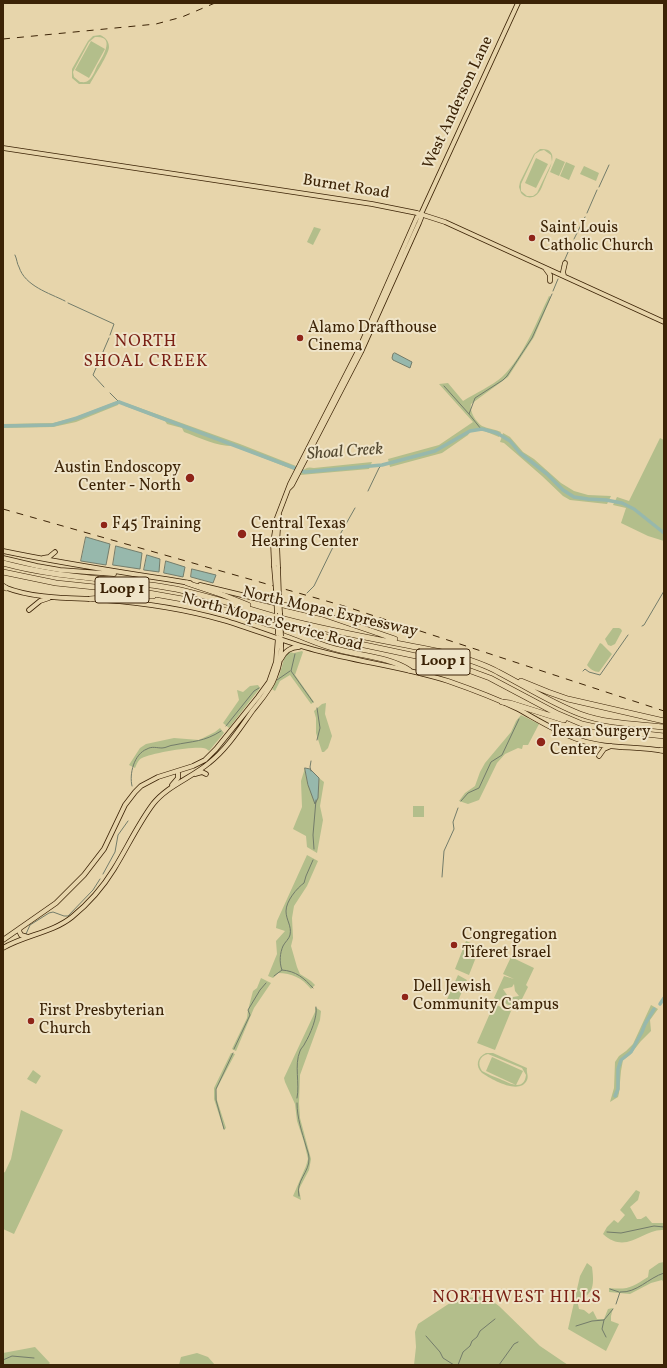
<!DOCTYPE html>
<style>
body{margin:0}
#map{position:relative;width:667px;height:1368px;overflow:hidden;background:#e7d5ab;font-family:Vollkorn,serif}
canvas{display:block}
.frame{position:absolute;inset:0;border:4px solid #3c2306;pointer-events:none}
</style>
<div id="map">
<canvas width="667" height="1368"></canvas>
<div class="frame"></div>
</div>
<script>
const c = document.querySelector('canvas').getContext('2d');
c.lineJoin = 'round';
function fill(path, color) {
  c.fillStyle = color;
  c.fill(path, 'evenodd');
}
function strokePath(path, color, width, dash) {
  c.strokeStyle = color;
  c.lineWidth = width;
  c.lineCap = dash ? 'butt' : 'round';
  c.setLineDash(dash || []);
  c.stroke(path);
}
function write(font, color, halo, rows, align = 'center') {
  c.font = font + ' Vollkorn,serif';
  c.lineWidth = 4;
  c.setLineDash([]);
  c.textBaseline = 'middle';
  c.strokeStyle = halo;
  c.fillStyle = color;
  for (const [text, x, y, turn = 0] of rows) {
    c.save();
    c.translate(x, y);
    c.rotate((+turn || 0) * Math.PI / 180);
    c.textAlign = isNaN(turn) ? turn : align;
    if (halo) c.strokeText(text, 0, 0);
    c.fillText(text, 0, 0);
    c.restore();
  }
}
fill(new Path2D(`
 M100,35C105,37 109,41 109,47C109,54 94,76 90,84H79L72,78V69L88,41L93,36ZM95,37C117,35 102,58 97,66C95,70 93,77 89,80C86,83 83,82 80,82L74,77L73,72L75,68L89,42Z
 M91,41L105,49L89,78L75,70Z
 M540,149C561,148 550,168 546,177C543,183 541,193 535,196C530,199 524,197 521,193L519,187L520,182L534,154ZM544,150L551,155L552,162L537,193L533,196H527L521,191V184L535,154L540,151Z
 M536,158L548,164L536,188L525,183Z
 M556,158L565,162L559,176L550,172Z
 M566,162L575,166L569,180L560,176Z
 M584,166L599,173L596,181L580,174Z
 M314,227L321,229L313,245L307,242Z
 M549,296L551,297L534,337L508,377L471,404C469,411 476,422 482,426C488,429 495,429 501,432L499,437L482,430L470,432L468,435L442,453L390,467L388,459L439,445L473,422L439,384L448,383L463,401C474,394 493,385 502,377C524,356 536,323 549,296Z
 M120,400L118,405L76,422L53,427L3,428V424L53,423L73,418Z
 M126,403L240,444L296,466L294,470L233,446C216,446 200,438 184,432L182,428L167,424L165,421L125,406Z
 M503,433L510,437L523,452L534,459L561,483L574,491L588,495L611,496L607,504L570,500L563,496L542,476L504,443L500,442Z
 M660,438L664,440V541L648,536L621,523L626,508L613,505L617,497L629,501Z
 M372,462L369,469L300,475C304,469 306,466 314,468Z
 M613,628H619L621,629L622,631L615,644L611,646L608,645L605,639Z
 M600,643L602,644L612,654L599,672C594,672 590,669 587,665Z
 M302,651L303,652L295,675L314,702L311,704L290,675L280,681L275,691L272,689L279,676L285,656L289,652L294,653Z
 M258,685L260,688L229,728L223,723L239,700L237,690L243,692L250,686Z
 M326,703L325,714L332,736L328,748L324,752H322L316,733V718L314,711L322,704Z
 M521,715L539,724L528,745H523L522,749L518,748L505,754L497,763L479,800L468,804L459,801L465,793L475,786L480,772L485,763L511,732L516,721Z
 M220,728L224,733L209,751C207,749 205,748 203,748C194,746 150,753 142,758C138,760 137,764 135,768L129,765L140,748L146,744L174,738L199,740L215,732Z
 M305,768L308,785L318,798L319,778L324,782L320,806L323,820L317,853L307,847L306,836L293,829L302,807L301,781Z
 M413,806H424V817H413Z
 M307,855L318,861L307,886L294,906L292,918L293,938L291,946L297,967L300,974L311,981L315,985L311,989C302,978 292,973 278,973L273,978L268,976L277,954L276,941L285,931L276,928L277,921Z
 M466,941L480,947L469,975L455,969Z
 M511,957L534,968L526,985L528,987L517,1009L494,998L504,976L514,979L503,974ZM514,984L515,991L519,996L513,997L507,999V995L503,989L512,987Z
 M458,975L467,980L454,1010L444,1006Z
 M261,978L271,983L254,1008L236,1051L232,1049L247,1018L248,1010L253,991L257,988Z
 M494,1004L511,1011L495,1050L477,1043Z
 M651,1005L658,1009L650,1020L651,1031L641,1041L630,1055L623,1060L621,1071L619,1093L618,1097L610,1102L614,1088L615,1062L619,1056L626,1051L633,1044Z
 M315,1007L321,1011L320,1020L300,1075L299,1103L300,1118L311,1159L309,1170L299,1189L301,1200L293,1196L306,1166L308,1159L304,1142L297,1121L295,1104L285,1082L284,1078L315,1012Z
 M231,1053L235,1054L216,1090L217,1100L226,1128L224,1130L214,1099V1088Z
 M486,1053H493L527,1068C526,1072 529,1076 527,1080C520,1096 491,1079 482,1073C475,1066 477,1057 486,1053ZM488,1054L522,1068L526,1075C524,1092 509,1083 500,1079C494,1077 488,1074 482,1071C477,1064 479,1056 488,1054Z
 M492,1057L523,1071L516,1085L486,1071Z
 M33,1070L41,1076L36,1084L27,1079Z
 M21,1110L63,1130L14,1234L3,1229V1173L5,1172L11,1159Z
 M636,1190L640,1192L638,1200L630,1207L637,1219H641L646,1216L652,1223H664V1230C643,1228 627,1256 603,1234L607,1227L614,1220L618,1223L625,1215L620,1210Z
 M664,1262V1283L662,1280L651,1283L630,1294L609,1292V1288C629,1290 632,1287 648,1277L649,1270L659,1263Z
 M587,1263L592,1267C594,1283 595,1295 577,1300L579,1309L584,1310L589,1314L593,1311L597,1319H604L608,1309L613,1308L611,1316V1321L619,1324L606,1351L568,1329L580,1276Z
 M485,1296L499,1306L540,1346L568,1365H414L416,1347L415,1332L418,1324L450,1303L458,1299Z
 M35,1347L50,1363L48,1365H22L17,1364L3,1365V1353Z
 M197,1353L208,1357L215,1365H179L181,1357Z`), '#b3be8b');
const water = new Path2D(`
 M395,353L412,362L410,368L393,360L392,358L393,354Z
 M86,537L110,544L106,565L81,561Z
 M116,546L142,553L140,569L113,565Z
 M147,555L160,559L159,572L144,570Z
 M166,561L185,567L183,577L164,573Z
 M192,569L216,575L213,583L191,577Z
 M305,768L310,769L319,778L318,798L315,804L308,785Z`);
fill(water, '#97b8ac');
strokePath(water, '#737c6a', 1);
strokePath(new Path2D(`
 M599,187L609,165
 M587,213L597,190
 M574,239L585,217
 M15,255C17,259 17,264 19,267C25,286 49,293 65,301
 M562,266L572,243
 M553,291L558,279
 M68,303L114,324L110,335
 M444,386L469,414
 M104,387L93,375L109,338
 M110,393L119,402
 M481,429L469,414L475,398L503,380L507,376L532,338L552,294
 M368,491L379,468L382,465
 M307,593L314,586L334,545L355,508
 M642,626L644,625L664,591
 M295,654L291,671L313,702
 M583,671L585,669L589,672L600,675L628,635
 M277,680L290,671
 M317,708L320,728L317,740
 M226,726L254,691L259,688
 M311,761L310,767L311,771
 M132,786C129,774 134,754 147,749C152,746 157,748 162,748C166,748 170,745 174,745C193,741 204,742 221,731
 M461,801L468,793L479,788L491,762L502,755L519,719
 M314,849L313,835L316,800
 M103,874L115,852L118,835L128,821
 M442,877L444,851L454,829L453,822L458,808
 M26,934L30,925L49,913L53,912L64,916H68L93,890L100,879
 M282,970C296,971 304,978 313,988
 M274,976L282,970C279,962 280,953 283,946C285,942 289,939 290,935C292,926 286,920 286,911C286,901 297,888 304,883L306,876L313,860
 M234,1049L250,1015L248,1010L260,990L266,983
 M297,1098C300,1084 294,1065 300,1051C301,1048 304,1046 305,1043C310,1035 318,1016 316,1007
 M297,1103C297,1118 302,1132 306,1146C307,1150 309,1154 309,1158C310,1172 295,1181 299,1196
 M224,1129L216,1100V1089L233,1053
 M607,1232L621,1233L654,1226L664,1227
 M610,1289L619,1292
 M616,1304L620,1292C637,1293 648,1278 664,1273
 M604,1320L602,1329L606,1337
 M576,1326L592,1321L604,1320L613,1309
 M426,1336L440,1352L443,1358L454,1365
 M3,1360L12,1356L34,1358
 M458,1365L463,1352L470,1346L472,1341L477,1337L480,1331L495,1319
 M499,1365L514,1344L518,1342`), '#737c6a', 1);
strokePath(new Path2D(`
 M3,426L53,425L77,418L119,402L305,472L382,465L435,451L470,431L482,429L497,433L510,441L520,453L547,474L563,490L574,497L588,499L606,500L622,503L634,509L664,533
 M660,1004L664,998
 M615,1096L618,1089V1069L621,1060L631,1052L642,1032L645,1024L654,1009`), '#97b8ac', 3.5);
const major = new Path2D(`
 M3,148L372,204L417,213L445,222L664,322
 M545,268L550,275V281
 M564,276L563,272L565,263
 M289,488L292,485L361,352L419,223L421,218V214
 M3,551C65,564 127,573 190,583
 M3,558L37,566L60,570L114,574
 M43,558L49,557L55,552
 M274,566L273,543L277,518L290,484L358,351L417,217L421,214L518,3
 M278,567L277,543L279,514
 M200,585L279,604
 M4,587C32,598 62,598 92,599
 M276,590L277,616
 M279,597L280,613
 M104,600C145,603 184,609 223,620C254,629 284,642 315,650C359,662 404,667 448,681C471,689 495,698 518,709C538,720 558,733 580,740C606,749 636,746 664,751
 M29,610L40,601L49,598
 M281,659C285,651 291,647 299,647
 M599,756L604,749L611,746
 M195,774L202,772L206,774
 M172,785L178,778V771
 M20,928L19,931L21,935L28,937
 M3,940L56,903L84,875L104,849L125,805L135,792L141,786L158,777L193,766L205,760L216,749L258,697L269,682L276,662L278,637
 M3,948C25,935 52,933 72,917C88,904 103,887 114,869C127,848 138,824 153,804C167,786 191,778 209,763C227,749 240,728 253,710C261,700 271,689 275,677C280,665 282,652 281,639`);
const highway = new Path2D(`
 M3,563C60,579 119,578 176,589C213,597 248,609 284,619C337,633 393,642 447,653C464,658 482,663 498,672C525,686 551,703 580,714C607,724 636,724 664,727
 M3,572L56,583L143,592L188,600L224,610L267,624L294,630L449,663L490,678L556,713L582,724L609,730L664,736
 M187,583L223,595L248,605
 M3,586L6,588
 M90,599L126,596H153
 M279,604L322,614L395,639
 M286,631C304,637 321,646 340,650C362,656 389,657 409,670
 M521,681L548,692L568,699L664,721
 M502,702L510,703L564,720
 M661,750H664`);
strokePath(major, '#3c2306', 5.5);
strokePath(highway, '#3c2306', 6);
strokePath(major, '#e7d5ab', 4);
strokePath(highway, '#e7d5ab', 5);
strokePath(new Path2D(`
 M3,39L156,24L182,17L215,3
 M3,509L344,606L664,711`), '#3c2306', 1, [7, 7]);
const majorBridge = new Path2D(`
 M274,566L276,590
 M278,567L279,597
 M280,613L281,636
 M277,616L278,634`);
strokePath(majorBridge, '#3c2306', 5.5, []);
strokePath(majorBridge, '#e7d5ab', 4);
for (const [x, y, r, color] of [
 [532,238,4,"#8f2418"],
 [300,338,4,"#8f2418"],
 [190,478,5,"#8f2418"],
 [104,525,4,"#8f2418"],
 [242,534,5,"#8f2418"],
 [541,742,5,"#8f2418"],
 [454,945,4,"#8f2418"],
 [405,997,4,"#8f2418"],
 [31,1021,4,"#8f2418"]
]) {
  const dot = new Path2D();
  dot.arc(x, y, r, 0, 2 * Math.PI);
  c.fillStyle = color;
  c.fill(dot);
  strokePath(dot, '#efe4c8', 1.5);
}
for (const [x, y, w] of [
 [122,590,54],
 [443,662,54]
]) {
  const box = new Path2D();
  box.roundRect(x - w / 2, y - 13, w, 26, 3);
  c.fillStyle = '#efe4c8';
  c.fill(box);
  strokePath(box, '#3c2306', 1);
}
write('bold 15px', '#3c2306', null, [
 ["Loop 1",122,590],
 ["Loop 1",443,662]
]);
write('16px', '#3c2306', '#efe4c8', [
 ["West Anderson Lane",459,103,-65],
 ["Burnet Road",346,188,9],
 ["North Mopac Expressway",330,613,13],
 ["North Mopac Service Road",272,623,15]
]);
write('16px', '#3c2306', '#efe4c8', [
 ["Saint Louis",540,229],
 ["Catholic Church",540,247],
 ["Alamo Drafthouse",308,329],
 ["Cinema",308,347],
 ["Austin Endoscopy",181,469,"right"],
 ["Center - North",181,487,"right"],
 ["F45 Training",112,525],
 ["Central Texas",251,525],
 ["Hearing Center",251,543],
 ["Texan Surgery",550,733],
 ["Center",550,751],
 ["Congregation",462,936],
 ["Tiferet Israel",462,954],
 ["Dell Jewish",413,988],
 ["Community Campus",413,1006],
 ["First Presbyterian",39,1012],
 ["Church",39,1030]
], 'left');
c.letterSpacing = '1px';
write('17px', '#7a1f14', '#efe4c8', [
 ["NORTH",146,343],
 ["SHOAL CREEK",146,363],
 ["NORTHWEST HILLS",517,1299]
]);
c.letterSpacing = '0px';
write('italic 17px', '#534830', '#efe4c8', [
 ["Shoal Creek",345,453,-4]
]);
</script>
